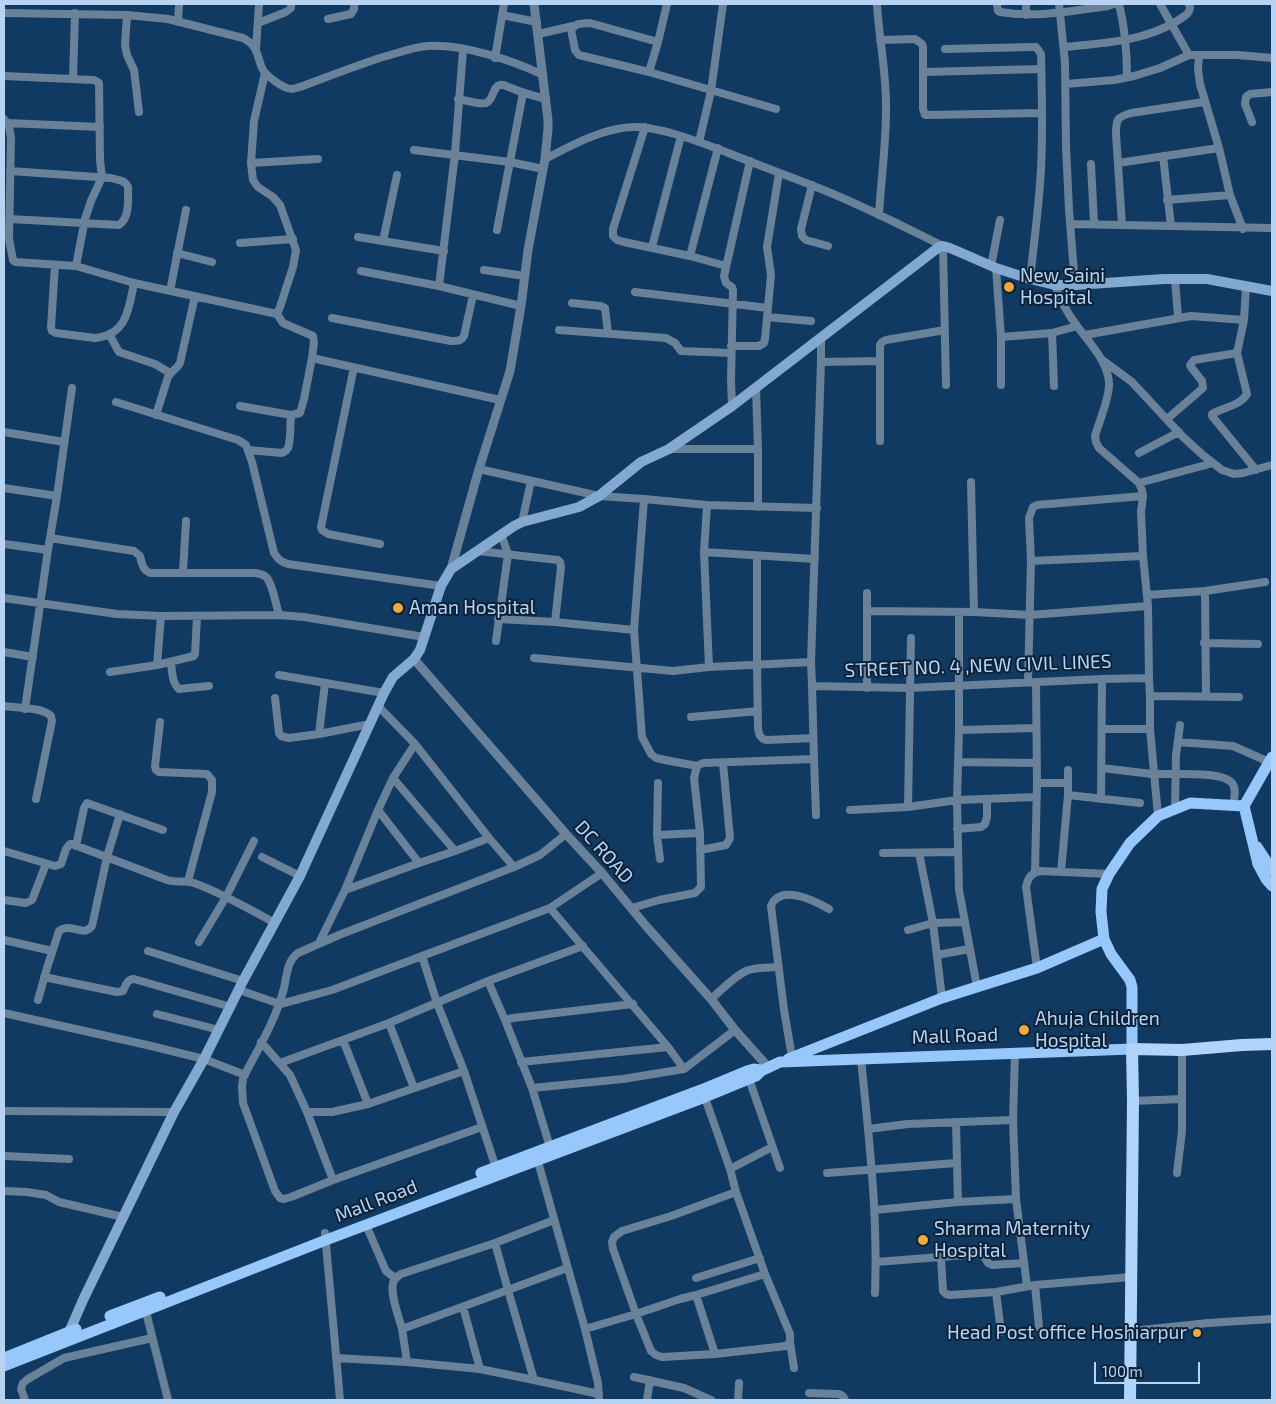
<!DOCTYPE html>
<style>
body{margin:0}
#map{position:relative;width:1276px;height:1404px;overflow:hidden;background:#113a62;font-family:"Exo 2",sans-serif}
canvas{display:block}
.frame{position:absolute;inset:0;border:5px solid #b9d4f3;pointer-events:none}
.scale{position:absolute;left:1094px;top:1362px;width:106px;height:22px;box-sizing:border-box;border:2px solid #b9d4f3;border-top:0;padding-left:6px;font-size:15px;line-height:18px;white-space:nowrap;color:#b9d4f3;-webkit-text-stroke:4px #0b2138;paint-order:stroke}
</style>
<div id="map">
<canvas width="1276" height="1404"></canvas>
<div class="frame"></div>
<div class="scale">100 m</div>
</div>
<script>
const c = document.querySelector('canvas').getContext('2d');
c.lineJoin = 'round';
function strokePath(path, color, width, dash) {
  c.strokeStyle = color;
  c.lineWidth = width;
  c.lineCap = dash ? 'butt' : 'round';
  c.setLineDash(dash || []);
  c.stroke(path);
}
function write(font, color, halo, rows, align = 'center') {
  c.font = font + ' "Exo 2",sans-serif';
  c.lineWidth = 4;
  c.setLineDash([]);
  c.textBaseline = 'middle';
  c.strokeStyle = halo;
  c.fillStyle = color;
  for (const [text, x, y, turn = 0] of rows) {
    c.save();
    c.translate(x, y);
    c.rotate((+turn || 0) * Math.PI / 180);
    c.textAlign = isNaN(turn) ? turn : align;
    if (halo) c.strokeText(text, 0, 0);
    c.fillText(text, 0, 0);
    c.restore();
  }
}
strokePath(new Path2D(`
 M877,4C879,40 887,75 886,111C886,145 881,180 879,215
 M997,4L998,11L1000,12C1036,18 1072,11 1108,6L1114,4
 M1026,4V15
 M1059,4L1065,63L1066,146L1069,210L1075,285
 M1119,4C1125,28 1127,52 1127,77
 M1160,4L1189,55
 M4,13L127,15L168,19L243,38C259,47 256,54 262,68C265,75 283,89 292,89C293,89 299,87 300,87C327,77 355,66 383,57C398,53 413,47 428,46C463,44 512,60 543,75
 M127,15L125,46L127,55L134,70L139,112
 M502,15L537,22
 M328,19L351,14L354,9V4
 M178,21L179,4
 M258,23L286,12L291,8V4
 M538,34L573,26
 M880,40L915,39L922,44L923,47V109L925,115L1042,113
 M658,42L590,23L578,24L571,29L575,50L579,55L649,72L776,109
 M1064,47C1102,43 1143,42 1177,21C1183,17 1189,15 1190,8L1189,4
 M256,49L259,4
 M945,49L1033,47H1036L1041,54C1042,92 1043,130 1041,169C1039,206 1034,243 1030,279
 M1199,55L1198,70L1200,84L1219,148L1230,195L1243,229
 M495,58L504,4
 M649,72L658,42L667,4
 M923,72L1041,69
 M4,76L94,80L99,83L100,160L102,177L91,201L85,219L76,266
 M73,79L75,13
 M1066,84L1114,80L1134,76L1160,68L1189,55H1238L1272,58
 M458,99C466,100 478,105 486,103C494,100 492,87 500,85C504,84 508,87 511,88C523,93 534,96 546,99
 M4,119L9,126L11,138L9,239L13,260L15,262L76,266L134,283L277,314L280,307L293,267L296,250L280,205L273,197L258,187L253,180L251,163L254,121L265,73
 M1252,122L1245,104L1246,97L1250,94L1272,92
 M7,123L100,127
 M645,127L613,229V236L617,240L624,242L690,256L726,266
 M699,142L711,91L723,4
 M414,150L510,162L543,169
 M1163,156L1171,226L1272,228
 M545,159C572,145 603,128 633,127C646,126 658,130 671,133C697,140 723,151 749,161C771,170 794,178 816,187C860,204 902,226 943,246L946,385
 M251,163L318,159
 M1118,163L1219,148
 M1091,164L1094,224
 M10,171L111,178C118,180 125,180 128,187C128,199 130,218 119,225L10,219
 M812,185L801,229L802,236L806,240L828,246
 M1167,200L1230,195
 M1070,224L1171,226
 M1122,225L1116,134C1116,119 1117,117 1131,113L1204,102
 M497,230L523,93
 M358,237L444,251
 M383,241L397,175
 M240,243L293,239
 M652,247L681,136
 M177,253L212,262
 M690,256L718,148
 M55,265L51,327L52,331L56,333L95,338C127,335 129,308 134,283
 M991,266L1000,220
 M996,268L1001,337V385
 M484,270L525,276
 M361,271L439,286L521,306
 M1175,280L1178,317
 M439,286L455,154L463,50
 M1246,286L1244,320L1237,353L1247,394C1240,406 1224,407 1212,414V416L1256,470
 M170,291L186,210
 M635,292L768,308
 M572,303L601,306L605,308L608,333
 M277,314L283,323L313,336L314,342L312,358
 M767,317L811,321
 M332,318L451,341C458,341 461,341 464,336L473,295
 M559,330L666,338L675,343L681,351L731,353
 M1052,333L1054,386
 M109,334L119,352L155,364L170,373
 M1085,335L1191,316L1244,320
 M1001,337L1052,333L1077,326
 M821,338V362L811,662L812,686L909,688L1102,679L1149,678L1148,606L1143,556L1141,512L1143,496L1142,490L1139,483L1099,448L1096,442L1095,436C1099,422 1110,397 1109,383C1108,362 1089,342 1077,326C1068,314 1060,300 1055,285
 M731,346H759L764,343L765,339L771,275L767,247L779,173
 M1101,359L1132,382L1183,437L1204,456L1222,470L1234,474L1243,473L1272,465
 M821,362L880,361
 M354,367L321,527L322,530L328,534L380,544
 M756,388L758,449V507
 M116,402L238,440L246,445L252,462L274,553C278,559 281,562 288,564L441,586
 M240,406L291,415L300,413L304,399L312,358L500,400
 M732,406L731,380L733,290L732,287L726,283L724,276L750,161
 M156,415L168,377C171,371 177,369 180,363L195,296
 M1167,419L1203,388L1202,381L1191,367L1190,365L1194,360L1237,353
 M4,432L64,442
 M880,441V345L882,342L886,340L945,330
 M670,449H758
 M248,450L282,453C285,451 286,452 288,448C291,440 290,424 291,415
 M1139,453L1179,432
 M479,469L599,496L644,499
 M971,482L974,612
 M1139,483L1213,463
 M4,488L57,496
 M707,505L704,552L709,667
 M522,522L531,481
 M50,538L134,551L140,556C142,564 142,569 150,573H255C259,574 264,574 267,578C273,586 276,605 279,615
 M4,544L48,550
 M478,551L558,560L560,562L561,567L555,622
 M704,552L815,559
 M757,556V664L758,728C759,735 760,739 767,740L813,738
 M1031,561L1143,556
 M183,572L186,521
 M1205,591L1206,696
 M1147,595L1205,591L1265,582
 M4,598L117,614L161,616L279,615L304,617L424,637
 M867,611L974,612L1030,615L1148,606
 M959,613V730L957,800L959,890L977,987
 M498,619L555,622L634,630
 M496,641L508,554L501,534
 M1204,643L1258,644
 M4,652L33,657
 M534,658L673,671L709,667L811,662
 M171,662C172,671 172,683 179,689L209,686
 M157,665L161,616
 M110,672L157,665L194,656L195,654L197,617
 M279,675L384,693
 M1149,678L1150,696V729L1158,816
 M1028,682L1031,561L1029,518L1033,507L1037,505L1143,496
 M867,688V593
 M1150,696L1239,697
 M275,698L279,733L281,736L289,738L319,734L370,724
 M4,706C17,708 42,707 51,716L52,721L36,799
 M25,709L48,550L57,496L72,388
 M691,717L758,711
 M160,722L155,766L156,770L159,772L207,774L212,780V792L188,881
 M1102,729H1150
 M959,730L1036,728
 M319,734L325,683
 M1178,742L1233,746L1269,762
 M415,744L489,838L514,867L540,855L566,834
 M814,759L816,815
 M958,762L1037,763
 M697,766L665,760L656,758L651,754L642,737L634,630L644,499L707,505L817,508
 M1102,768C1119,770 1136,772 1152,774C1168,775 1222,770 1232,783C1237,789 1234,799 1233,806
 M393,778L455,851L489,838
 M658,783L657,835L660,859
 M1037,783H1068
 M1068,795L1140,803
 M1101,799L1102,679
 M908,807L911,638
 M1175,809L1176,755L1180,725
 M378,810L419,863L455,851
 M850,810L908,807L957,800L1036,797
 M957,829L981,827L985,824L987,817V799
 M657,835L700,833
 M76,846L84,808L87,803L163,830
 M700,850L726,845L730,838L723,763
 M4,851L55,866L61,864L66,849L70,844H72L167,880C176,883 185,880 194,883C222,893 249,909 275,923
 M883,853L958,852
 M919,853L933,923L942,998
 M262,857L300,876
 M1035,872L1037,783L1036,682
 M1061,872L1068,795V770
 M345,890L419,863
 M4,900L26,903L32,900L46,864
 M550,908L668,1047L684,1069
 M632,908L659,900L695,893L701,887L700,833L694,778L697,766L703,763L814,759L812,686
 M908,930L933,923L964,922
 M4,940L52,951
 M199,942L226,897L254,841
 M319,943L345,890L378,810L393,778L415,744L378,706
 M148,951L243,981
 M937,955L969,949
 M1037,968L1026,887C1028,878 1031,873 1040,871L1109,874
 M44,977L117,992L123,991C126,985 127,979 134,979L231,1007
 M488,981L505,1020L532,1088L550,1147
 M239,990L280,1004L288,1002L332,990L422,956
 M711,999C722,990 733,977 746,971C755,967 768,968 778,967
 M38,1000L47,968L59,931C72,922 83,938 92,926L107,857L120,814
 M4,1013L147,1045L204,1059L245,1075
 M157,1014L219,1030
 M505,1020L513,1018L633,1004
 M389,1023L414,1088
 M261,1042L290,1075L307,1112L333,1180
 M1015,1053L1013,1120L1016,1199L1027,1286
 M792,1057L784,1010L771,906C780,883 815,901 829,909
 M861,1059C869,1138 878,1213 875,1293
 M521,1062L668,1047
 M280,1063L389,1023L488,981L583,946
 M749,1079L780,1168
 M532,1088L623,1079L684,1069L735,1030
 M704,1095L730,1169L736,1192
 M1133,1101L1182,1099
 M368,1104L464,1071
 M4,1111L174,1112
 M307,1112H332L368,1104L343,1040
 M956,1122L958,1202
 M482,1127L333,1180L291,1197L284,1199L280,1198L275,1191L243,1103L242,1087L243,1078C258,1049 276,1020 284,988C287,975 287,961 298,953L339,935L514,867
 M868,1129L908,1124L1013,1120
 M4,1156L69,1159
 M537,1158L585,1329L598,1383L599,1400
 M730,1169L772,1147
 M497,1171L464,1071L437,1003L422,956L550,908L602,873
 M827,1173L956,1163
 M1177,1173L1182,1131V1050
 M4,1191L27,1192L46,1195L59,1202L123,1217
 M736,1192L765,1274L790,1334V1342L786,1346L715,1354L662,1357L656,1355L651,1351L636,1314L613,1249L612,1242L614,1237L622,1231L671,1216Z
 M875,1210L958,1202L1016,1199
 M366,1225L386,1271L395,1278
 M325,1233L340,1400
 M495,1243L508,1290L402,1329C399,1317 390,1295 393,1283C394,1278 397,1277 401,1274L495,1243L554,1220
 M941,1257L943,1291L946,1294L950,1295L996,1292L1035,1285L1131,1277
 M876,1262L979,1254L983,1255L988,1263L992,1265L1024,1263
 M567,1268L508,1290L534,1380L599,1394
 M696,1278L760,1258
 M1035,1285L1039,1327
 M996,1292L1001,1332
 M696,1295L715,1354
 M463,1307L480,1369
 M145,1308L168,1400
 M402,1329L407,1362L480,1369L534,1380
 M585,1329L636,1314L680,1299L696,1295L765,1274
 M1132,1331L1208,1323L1272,1319
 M790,1342L794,1368
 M336,1358L407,1362
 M634,1377L684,1388L711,1400
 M809,1393L839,1394L843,1396L845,1400
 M25,1400L21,1389L23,1383L28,1379L64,1358L152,1338
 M647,1400L650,1380
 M738,1400L739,1383`), '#6a819a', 8);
strokePath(new Path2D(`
 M451,569L479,469L510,371L521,306L528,250L545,159L548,129V120L534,4
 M414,659L566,834L602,873L646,926L711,999L735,1030L769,1068`), '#6a819a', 9);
strokePath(new Path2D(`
 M67,1337L83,1300L174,1112L204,1059L243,981L300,876L384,693L393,677L414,659L420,650L441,586L451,569L514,526L522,522L579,507L599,496L641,462L669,449L732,406L939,247L943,246L950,248L996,268L1030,279L1055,285H1075L1164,279H1207L1272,291`), '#84a9d1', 10);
strokePath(new Path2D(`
 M1272,757L1244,806L1258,864L1266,879L1272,886
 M1257,847L1272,870
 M788,1059L942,998L1037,968L1104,939
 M481,1173L701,1090L747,1071L754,1069L760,1070
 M110,1316L160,1297
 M4,1358L76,1329
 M4,1366L326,1240L705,1097L756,1076L761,1071L780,1062L1132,1049V987L1130,980L1111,954L1104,939L1101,912L1102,889L1109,874L1130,843L1158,816L1190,803L1244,806`), '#98c8fb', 11);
strokePath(new Path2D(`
 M1130,1400L1133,1101L1132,1049L1182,1050L1242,1045L1272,1044`), '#b1d4fa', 12);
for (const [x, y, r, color] of [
 [1009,287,6,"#f1a63f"],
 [398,608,6,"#f1a63f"],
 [1024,1030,6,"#f1a63f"],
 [923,1240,6,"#f1a63f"],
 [1197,1333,5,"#f1a63f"]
]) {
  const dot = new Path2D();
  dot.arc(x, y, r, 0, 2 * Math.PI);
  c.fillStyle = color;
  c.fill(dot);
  strokePath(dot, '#0b2138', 2);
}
write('19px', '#b9d4f3', '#0b2138', [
 ["New Saini",1020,276],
 ["Hospital",1020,298],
 ["Aman Hospital",409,608],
 ["Ahuja Children",1035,1019],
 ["Hospital",1035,1041],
 ["Sharma Maternity",934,1229],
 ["Hospital",934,1251],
 ["Head Post office Hoshiarpur",1187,1333,"right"]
], 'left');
write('19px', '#b9d4f3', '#0b2138', [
 ["STREET NO. 4 ,NEW CIVIL LINES",978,666,-2],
 ["DC ROAD",604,852,48],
 ["Mall Road",955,1036,-2],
 ["Mall Road",376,1201,-21]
]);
</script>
